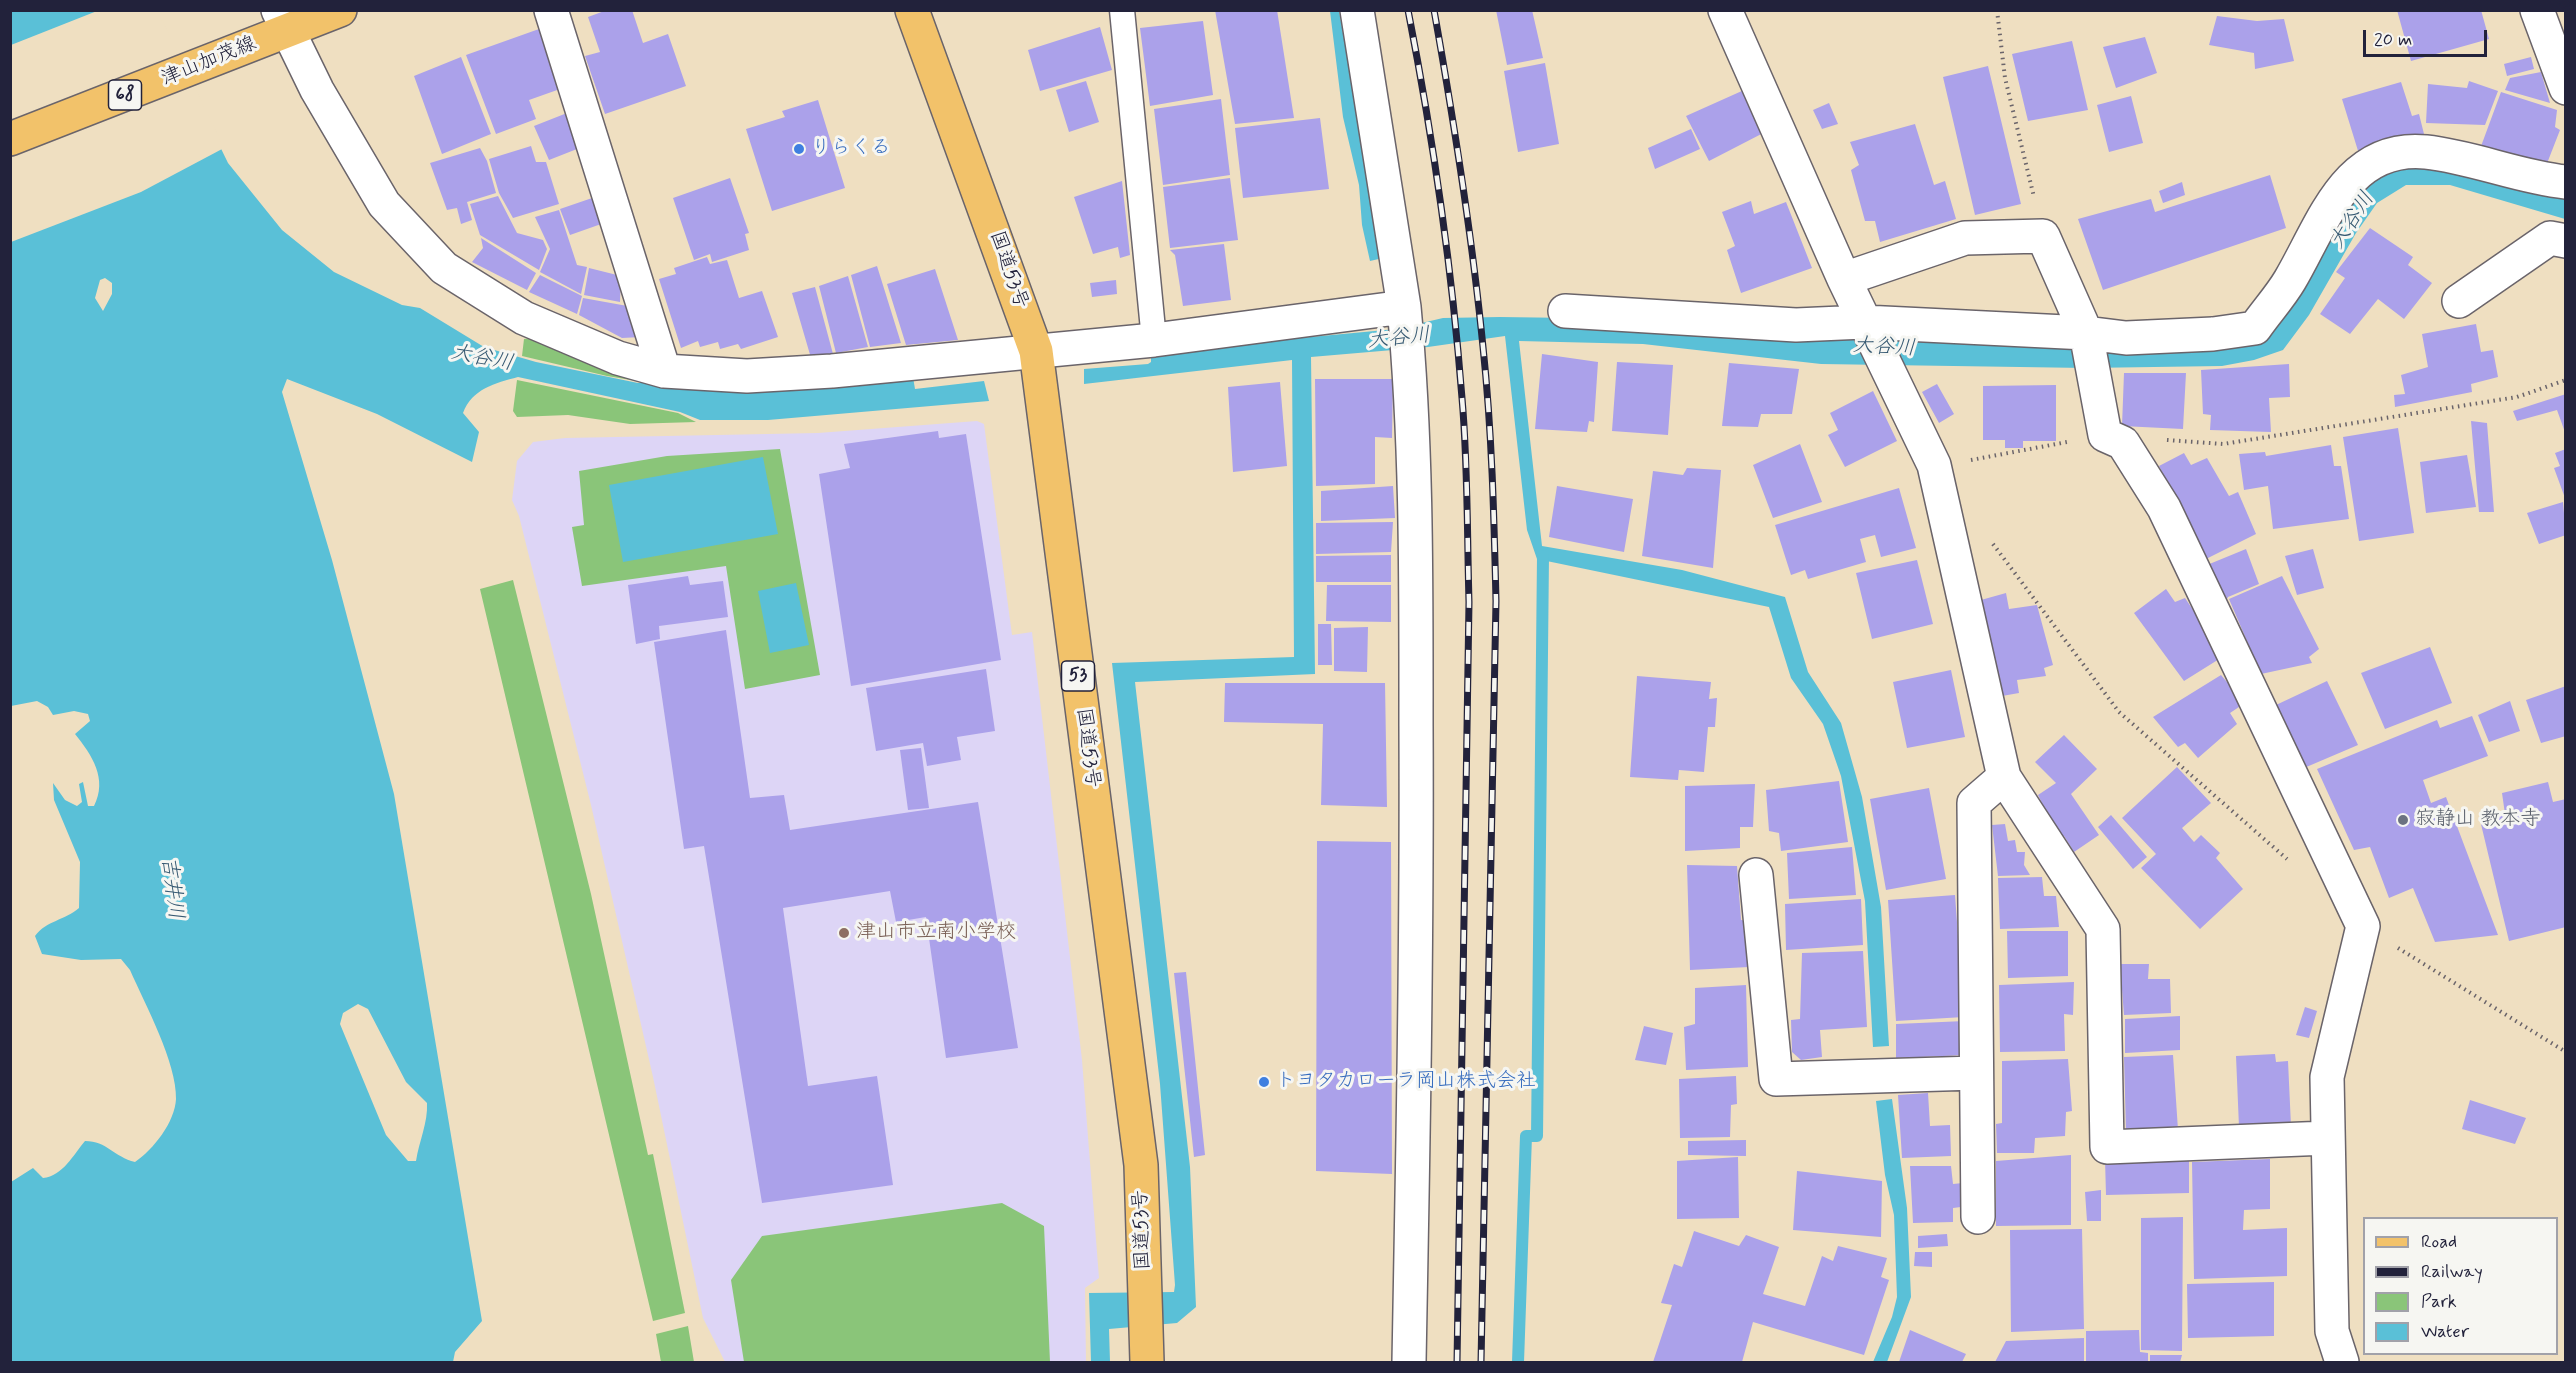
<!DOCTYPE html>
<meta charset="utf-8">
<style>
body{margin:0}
#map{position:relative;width:2576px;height:1373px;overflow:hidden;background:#efdfc1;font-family:Mynerve,sans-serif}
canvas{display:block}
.frame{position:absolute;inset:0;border:12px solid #22223b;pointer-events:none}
.legend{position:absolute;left:2363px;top:1217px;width:195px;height:138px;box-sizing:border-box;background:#f6f6f2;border:2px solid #a1a1a9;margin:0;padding:8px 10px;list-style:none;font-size:18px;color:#22223b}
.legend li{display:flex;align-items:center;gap:12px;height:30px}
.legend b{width:30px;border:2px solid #a1a1a9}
.scale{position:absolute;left:2363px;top:30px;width:124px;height:27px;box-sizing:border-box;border:3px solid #22223b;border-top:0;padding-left:8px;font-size:18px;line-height:21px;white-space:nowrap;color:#22223b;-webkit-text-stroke:4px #f6f6f2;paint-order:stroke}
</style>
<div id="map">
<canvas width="2576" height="1373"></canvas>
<div class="frame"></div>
<ul class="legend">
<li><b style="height:8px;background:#f2c26a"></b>Road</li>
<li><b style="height:8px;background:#22223b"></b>Railway</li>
<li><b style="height:16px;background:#8ac579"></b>Park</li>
<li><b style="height:16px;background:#5ac0d7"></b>Water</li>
</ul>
<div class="scale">20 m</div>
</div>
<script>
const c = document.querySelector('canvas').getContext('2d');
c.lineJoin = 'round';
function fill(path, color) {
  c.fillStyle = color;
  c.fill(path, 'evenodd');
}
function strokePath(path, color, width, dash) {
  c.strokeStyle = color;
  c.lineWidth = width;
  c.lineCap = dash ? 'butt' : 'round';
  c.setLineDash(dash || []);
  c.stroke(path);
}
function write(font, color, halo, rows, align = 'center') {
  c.font = font + ' Mynerve,"Klee One",sans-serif';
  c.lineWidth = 6;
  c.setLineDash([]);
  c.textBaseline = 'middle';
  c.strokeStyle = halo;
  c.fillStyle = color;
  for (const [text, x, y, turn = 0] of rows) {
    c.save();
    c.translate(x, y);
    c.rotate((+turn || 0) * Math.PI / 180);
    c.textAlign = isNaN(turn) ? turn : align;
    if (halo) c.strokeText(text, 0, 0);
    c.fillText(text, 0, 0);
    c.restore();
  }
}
fill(new Path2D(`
 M977,421L984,424L1012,635L1032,632L1082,1060L1099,1278L1085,1288L1086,1362H725L703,1318L653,1077L591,805L519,516L512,500L517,461L533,442L565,438L818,433Z`), '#ddd5f6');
fill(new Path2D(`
 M538,337L637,381L607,376L522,356L524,339Z
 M517,380L678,413L696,422L630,424L568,415L517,417L513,411Z
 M780,449L820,675L745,689L726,566L582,586L572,527L584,525L579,471L667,456Z
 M513,580L591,894L648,1155L653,1154L685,1313L653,1321L480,589Z
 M1002,1203L1044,1226L1050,1362H744L731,1280L762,1236Z
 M688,1326L694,1362H661L656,1334Z`), '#8ac579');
fill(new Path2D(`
 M11,11H154L228,163L282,230L334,272L402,305L420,308L484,347L536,362L638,383L913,377L915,389L984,381L989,401L768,420H700L680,412L518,377C495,383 472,389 463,413L479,432L472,462L377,414L287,379L282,392L332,560L394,794L482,1321L455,1352L453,1362H11V1182L33,1168L43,1178C63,1176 73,1155 85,1141C107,1141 114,1157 135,1162C153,1150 175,1122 176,1099C177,1063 145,1004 130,970L121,959L81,960L42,954L35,936C47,920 64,921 79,908L80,862L54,800L53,783L65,800L77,806L82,802L79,784L83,782L88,806H94C108,779 92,755 75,734L90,721L88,714L74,711L53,715L48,707L37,701L11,706ZM105,278L112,283V294L103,311L95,298L100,280ZM358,1004L368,1009L406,1082L427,1103C428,1123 419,1141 416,1161H408L386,1135L340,1024L343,1013Z
 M1330,11H1339L1348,61L1358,86L1383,258L1370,261L1362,225L1359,185L1343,117Z
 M2393,160L2565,189V219L2450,185H2406L2377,203L2356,233L2309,315L2283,350L2254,360L2222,366L2086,368L1821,364L1643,344L1519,341L1542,546L1682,570L1785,597L1808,672L1841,723L1862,797L1881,907L1889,1046L1873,1047L1865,901L1841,776L1823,724L1791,678L1769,607L1537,559L1527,530L1505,336L1428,347L1311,357L1315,674L1135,682L1190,1167L1196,1307L1177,1323L1109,1329L1110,1362H1091L1089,1293L1174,1292L1175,1285L1160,1084L1112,663L1294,657L1292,360L1084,384V369L1148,364L1151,362V352L1396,329L1443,318L1500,317L1645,319L2242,341L2341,200Z
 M763,457L778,534L623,562L609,485Z
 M796,583L809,645L770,653L758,591Z
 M1892,1099L1907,1208L1911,1297L1887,1362H1873L1892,1317L1897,1297L1894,1215L1885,1175L1876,1101Z`), '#5ac0d7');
fill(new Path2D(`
 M157,10L224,148L141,192L11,242V45L97,11Z`), '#efdfc1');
strokePath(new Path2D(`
 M1518,1362L1526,1136H1537L1543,556`), '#5ac0d7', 12);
fill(new Path2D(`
 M607,10H632L643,43L668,34L686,86L605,114L585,56L600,52L588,17Z
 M1215,10H1277L1294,118L1235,124Z
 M1496,10H1532L1543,58L1507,65Z
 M2397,10H2481L2489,39L2411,61Z
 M2217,16L2257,21L2284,19L2294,61L2255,69L2254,53L2209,45Z
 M1203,21L1213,95L1150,106L1140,28Z
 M1100,27L1112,70L1040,91L1028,50Z
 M539,29L560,89L529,100L536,119L496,134L466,55Z
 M2145,37L2157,73L2116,88L2103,47Z
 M2072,41L2088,110L2028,121L2012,54Z
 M461,57L491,134L442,154L414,76Z
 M2531,57L2534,69L2507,76L2504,64Z
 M1545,63L1559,144L1518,152L1504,71Z
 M1988,66L2021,204L1975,215L1943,77Z
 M2541,72L2550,103L2505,90L2510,78Z
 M1086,81L1099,122L1069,132L1056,90Z
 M2469,81L2498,91L2485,125L2426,123L2428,84L2467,88Z
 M2401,82L2412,116L2419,114L2425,138L2359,154L2342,99Z
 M1753,86L1771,129L1709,161L1686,116Z
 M2501,92L2557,110L2555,127L2560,130L2546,166L2480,149Z
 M2131,96L2143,143L2109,152L2097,105Z
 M1221,99L1230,175L1163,185L1154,109Z
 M818,100L845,188L772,211L746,129L785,117L782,111Z
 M1829,103L1838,124L1822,129L1813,110Z
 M567,113L577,149L549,160L534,126Z
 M1320,118L1329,189L1243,198L1235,128Z
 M1915,124L1934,185L1945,181L1956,219L1880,242L1875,221H1865L1851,170L1859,165L1850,142Z
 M1691,129L1700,149L1655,169L1648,148Z
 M531,146L536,162H546L559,204L513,218L499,193L489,159Z
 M480,148L487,161L496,193L467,202L472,220L461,224L457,208L447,210L430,163Z
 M2270,175L2286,228L2103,290L2078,219L2151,199L2155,212Z
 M730,178L749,233L745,234L749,250L712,262L710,254L694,260L673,198Z
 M1230,178L1238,240L1170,248L1163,187Z
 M1122,181L1130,255L1120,258L1118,247L1093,254L1074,197Z
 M2182,182L2185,195L2163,203L2159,191Z
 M498,196L517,233L543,240L547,249L539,270L480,235L470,204Z
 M595,197L604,223L570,235L560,209Z
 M1751,201L1754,214L1786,202L1812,268L1741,293L1727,250L1735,246L1722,212Z
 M559,210L577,265L587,267L581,294L540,272L550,249L535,217Z
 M2370,228L2413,257L2408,265L2432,283L2404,319L2378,299L2350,334L2320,314L2345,278L2336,272Z
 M481,238L536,273L527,290L472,262L483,248Z
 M1224,244L1231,300L1183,306L1175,255L1170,250Z
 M707,257L710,264L727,260L739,298L762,291L778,337L741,349L738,344L720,349L718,342L700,347L698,341L681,348L659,279L676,274L674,268Z
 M877,266L901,343L870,347L851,275Z
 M589,268L621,276L620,302L584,295Z
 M935,269L958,340L906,345L887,284Z
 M540,275L582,296L577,314L529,292Z
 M848,276L868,347L836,353L819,286Z
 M1116,280L1117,294L1092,297L1090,283Z
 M815,287L833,354L811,358L792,293Z
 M583,298L633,307L641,337L622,338L579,315Z
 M2476,324L2481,352L2493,350L2498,377L2471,384L2472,392L2395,407L2394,395L2405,394L2401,375L2428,367L2422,334Z
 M1542,354L1598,362L1594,422L1589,421L1587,432L1535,429Z
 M1617,362L1673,365L1668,435L1612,431Z
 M1729,363L1799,369L1792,414H1761L1758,427L1722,426Z
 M2289,364L2290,397L2269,398L2271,432L2210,430L2211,415L2203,414L2201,370Z
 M2124,373H2186L2183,429L2122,426Z
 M1315,379H1393L1392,438L1375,437V484L1316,486Z
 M1280,382L1287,466L1233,472L1228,387Z
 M1937,384L1954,414L1939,423L1922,392Z
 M2056,385V441H2023V448H2005V440H1983V386Z
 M1873,391L1897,441L1845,467L1828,435L1838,430L1830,413Z
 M2566,394V435L2557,410L2517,421L2513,411Z
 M2471,421L2487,423L2494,512H2479Z
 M2398,428L2414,533L2359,541L2343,437Z
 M938,431L939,438L966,434L1001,660L851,686L819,474L850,468L844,444Z
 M1800,444L1822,502L1773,518L1753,465Z
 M2331,445L2334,466H2341L2349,519L2273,529L2268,486L2244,490L2239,454L2265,452L2266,456Z
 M2566,449V498H2565L2554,468L2560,466L2555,453Z
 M2184,453L2191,465L2207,458L2229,496L2238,492L2256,534L2206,559L2159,466Z
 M2467,455L2476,507L2426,513L2420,462Z
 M1687,468L1721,470L1713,568L1642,556L1653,471L1683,475Z
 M1393,486L1395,518L1321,521V491Z
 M1557,486L1633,499L1624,552L1549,537Z
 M1899,488L1916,548L1881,557L1875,535L1860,539L1866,562L1808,579L1805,570L1791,575L1775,525Z
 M2563,502L2566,535L2539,544L2527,513Z
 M1393,522L1391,552L1316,554V523Z
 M2246,549L2259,584L2228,597L2225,603L2207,565Z
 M2313,549L2324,588L2297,595L2285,556Z
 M1391,555V582H1316V556Z
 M1917,560L1933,624L1872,639L1856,573Z
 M688,576L690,585L723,581L728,617L659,626L660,639L636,644L628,585Z
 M2282,576L2319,649L2309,657L2312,663L2261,674L2229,599Z
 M1327,585H1391V622L1326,621Z
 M2166,589L2175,602L2185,598L2224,656L2184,681L2134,613Z
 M2006,593L2009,609L2037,605L2053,665L2044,668L2046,676L2017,680L2019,693L2002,696L1981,600Z
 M1318,624H1331L1332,665H1318Z
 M1368,627L1367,672L1334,671V628Z
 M726,630L750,798L784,795L790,830L978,802L1018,1048L946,1058L926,917L896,922L890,891L783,908L808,1086L877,1076L893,1185L762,1203L704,846L684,849L654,642Z
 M2430,647L2452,703L2385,729L2361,673Z
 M986,669L995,731L957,737L961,760L927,766L923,743L876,751L866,688Z
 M1951,670L1965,737L1907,748L1893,682Z
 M2221,675L2245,703L2230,713L2237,724L2198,758L2185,743L2178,747L2153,717Z
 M1637,676L1711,682L1709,699L1717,698L1715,727H1708L1704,772L1679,770L1678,780L1630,777Z
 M2327,681L2358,745L2304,768L2276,705Z
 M1225,683H1385L1387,807L1321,805L1323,724L1224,722Z
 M2566,686V736L2541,743L2526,700Z
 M2510,701L2520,731L2489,742L2478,715Z
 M2472,716L2488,756L2423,780L2431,803L2446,797L2498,935L2435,942L2413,888L2389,898L2370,847L2354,850L2317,769L2437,720L2440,728Z
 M2064,735L2097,769L2071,794L2099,835L2074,852L2064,836L2050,845L2029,815L2044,807L2038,795L2056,783L2035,762Z
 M921,748L929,808L908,810L900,750Z
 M2177,767L2211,803L2182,828L2194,842L2201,835L2220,853L2216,858L2243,889L2200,929L2141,868L2156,854L2122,818Z
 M1839,781L1848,842L1781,851L1779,833L1769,831L1766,790Z
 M2548,782L2553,802L2566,799V927L2509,941L2480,820L2505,814L2502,793Z
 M1755,784L1753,827H1740V848L1685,851V786Z
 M1929,788L1946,879L1886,890L1870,799Z
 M2111,815L2147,857L2133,869L2098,827Z
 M2005,824L2008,841L2015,840L2017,852H2025L2024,865L2030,875L1998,876L1992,825Z
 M1317,841L1391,842L1392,1174L1316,1171Z
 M1852,847L1856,895L1789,899L1787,853Z
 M1687,865L1737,866L1741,920L1749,921V967L1690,970Z
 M2042,877L2044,896H2056L2059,927L2000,929L1998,878Z
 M1955,895L1964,1017L1896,1021L1888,900Z
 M1861,899L1863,945L1786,950L1785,904Z
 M2007,931H2068V976L2008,978Z
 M1863,951L1867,1027L1820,1030L1822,1057L1801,1060L1792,1052L1791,1020L1800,1019L1802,953Z
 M2120,964H2149L2148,979H2170L2171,1013L2124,1015Z
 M1186,972L1205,1155L1194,1157L1174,973Z
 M2074,982L2073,1015L2064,1014L2065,1051L2000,1052L1999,985Z
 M1746,985L1748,1067L1686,1070L1684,1027L1695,1024V988Z
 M2305,1007L2317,1011L2309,1038L2296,1035Z
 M2180,1016V1050L2125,1053V1019Z
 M1965,1021L1967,1055L1896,1058V1024Z
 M1644,1026L1673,1033L1666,1065L1635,1060Z
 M2275,1054L2276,1062L2288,1061L2291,1126L2239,1127L2236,1056Z
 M2173,1055L2178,1130L2126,1132L2124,1057Z
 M2068,1059L2072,1111L2066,1112L2065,1136L2035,1138L2034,1153H1997L1996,1124L2002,1123V1061Z
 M1736,1076L1737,1104L1731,1105L1730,1137L1680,1138L1679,1079Z
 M1928,1093L1930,1126L1950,1125L1951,1156L1902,1158L1898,1095Z
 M2470,1100L2526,1118L2515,1144L2462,1129Z
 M1746,1140V1156L1688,1155V1141Z
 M2071,1155V1225L1996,1226V1161Z
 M1738,1157L1739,1218L1677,1219V1161Z
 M2189,1158V1193L2106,1195L2105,1159Z
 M2270,1159V1209L2244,1210L2243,1230L2287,1228V1276L2194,1279L2192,1162Z
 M1910,1166H1951L1953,1184L1963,1183L1961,1207L1953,1208V1222L1913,1223Z
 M1797,1171L1882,1181L1881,1237L1793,1230Z
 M2101,1190V1221H2087L2085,1192Z
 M2183,1217L2182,1351L2141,1350V1218Z
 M2082,1229L2084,1329L2011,1332L2010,1230Z
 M1694,1231L1739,1246L1746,1235L1779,1247L1763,1294L1805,1306L1822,1256L1833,1261L1838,1246L1887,1258L1881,1277L1889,1280L1864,1355L1753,1322L1742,1362H1653L1672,1305L1661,1303L1674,1264L1682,1267Z
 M1947,1234L1948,1246L1918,1248V1236Z
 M1915,1252H1932V1267L1914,1266Z
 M2274,1282V1336L2188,1338L2187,1284Z
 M1910,1330L1966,1354L1962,1362H1899Z
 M2139,1330L2140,1352L2148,1353V1362H2086V1331Z
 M2084,1338V1362H1995L2006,1341Z
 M2150,1355H2182L2180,1362H2150Z`), '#aba1ea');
const service = new Path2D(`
 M1122,10L1154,340`);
const minor = new Path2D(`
 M278,10L317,90L384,204L444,268L524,318L618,358L664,371L747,376L832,371L1154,340L1404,307L1357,10
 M551,10L664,371
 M1725,10L1844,279L1934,465L2004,777L1974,803L1978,1217
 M2537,10L2566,88
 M1844,279L1965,238L2043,236L2086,333L2105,435L2123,443L2164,508L2363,926L2327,1077L2332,1331L2342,1362
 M2459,301L2550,238L2566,241
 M1404,307C1417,446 1416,586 1416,726C1417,938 1413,1150 1409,1362
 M1565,311L1796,325L1864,322L2086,333L2126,338L2213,334L2255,328C2266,312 2280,297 2290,280C2323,224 2346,144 2426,152C2473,157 2518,177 2566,182
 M2004,777L2103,929L2107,1147L2327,1138
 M1756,875L1776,1079L1976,1073`);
const primary = new Path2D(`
 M10,139L340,10`);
const trunk = new Path2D(`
 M912,10L1036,351L1141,1165L1147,1362`);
strokePath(service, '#6a646a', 27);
strokePath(minor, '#6a646a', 36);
strokePath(primary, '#6a646a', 36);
strokePath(trunk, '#6a646a', 36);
strokePath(new Path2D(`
 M1997,10L2005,78L2034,197
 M2167,440L2223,444L2517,397L2566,380
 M1971,460L2067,442
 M1993,544L2119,712L2287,859
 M2398,948L2566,1052`), '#6a646a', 4, [1.5, 4.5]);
strokePath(service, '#fff', 24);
strokePath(minor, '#fff', 33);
strokePath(primary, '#f2c26a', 33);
strokePath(trunk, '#f2c26a', 33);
const rail = new Path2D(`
 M1408,10C1433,138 1452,268 1462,398C1468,466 1467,534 1469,602L1457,1362
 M1434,10C1454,122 1472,235 1483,347C1492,432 1494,517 1496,601L1481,1362`);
strokePath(rail, '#22223b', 7);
strokePath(rail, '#f6f6f2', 4.5, [14]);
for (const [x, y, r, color] of [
 [799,149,6,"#3f7fe0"],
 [2403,820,6,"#6b7280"],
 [844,933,6,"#8d6e63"],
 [1264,1082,6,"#3f7fe0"]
]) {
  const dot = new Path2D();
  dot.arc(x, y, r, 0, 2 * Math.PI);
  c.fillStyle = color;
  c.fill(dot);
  strokePath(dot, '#f6f6f2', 2);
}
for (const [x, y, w] of [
 [125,95,33],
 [1078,676,33]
]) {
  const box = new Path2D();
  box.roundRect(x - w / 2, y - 15, w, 30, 4.5);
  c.fillStyle = '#f6f6f2';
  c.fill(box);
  strokePath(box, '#22223b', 1.5);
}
write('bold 18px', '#22223b', null, [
 ["68",125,95],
 ["53",1078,676]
]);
write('20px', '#22223b', '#f6f6f2', [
 ["津山加茂線",209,62,-22],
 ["国道53号",1008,270,71],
 ["国道53号",1087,748,83],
 ["国道53号",1143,1230,-92]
]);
write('20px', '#366cbe', '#f6f6f2', [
 ["りらくる",811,149],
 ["トヨタカローラ岡山株式会社",1276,1082]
], 'left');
write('20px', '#5b616d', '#f6f6f2', [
 ["寂静山 教本寺",2415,820]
], 'left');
write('20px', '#785e54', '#f6f6f2', [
 ["津山市立南小学校",856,933]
], 'left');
write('italic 21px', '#365972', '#f6f6f2', [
 ["大谷川",2353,221,-57],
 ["大谷川",1399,339,-5],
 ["大谷川",1884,348,3],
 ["大谷川",482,359,11],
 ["吉井川",171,888,83]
]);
</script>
